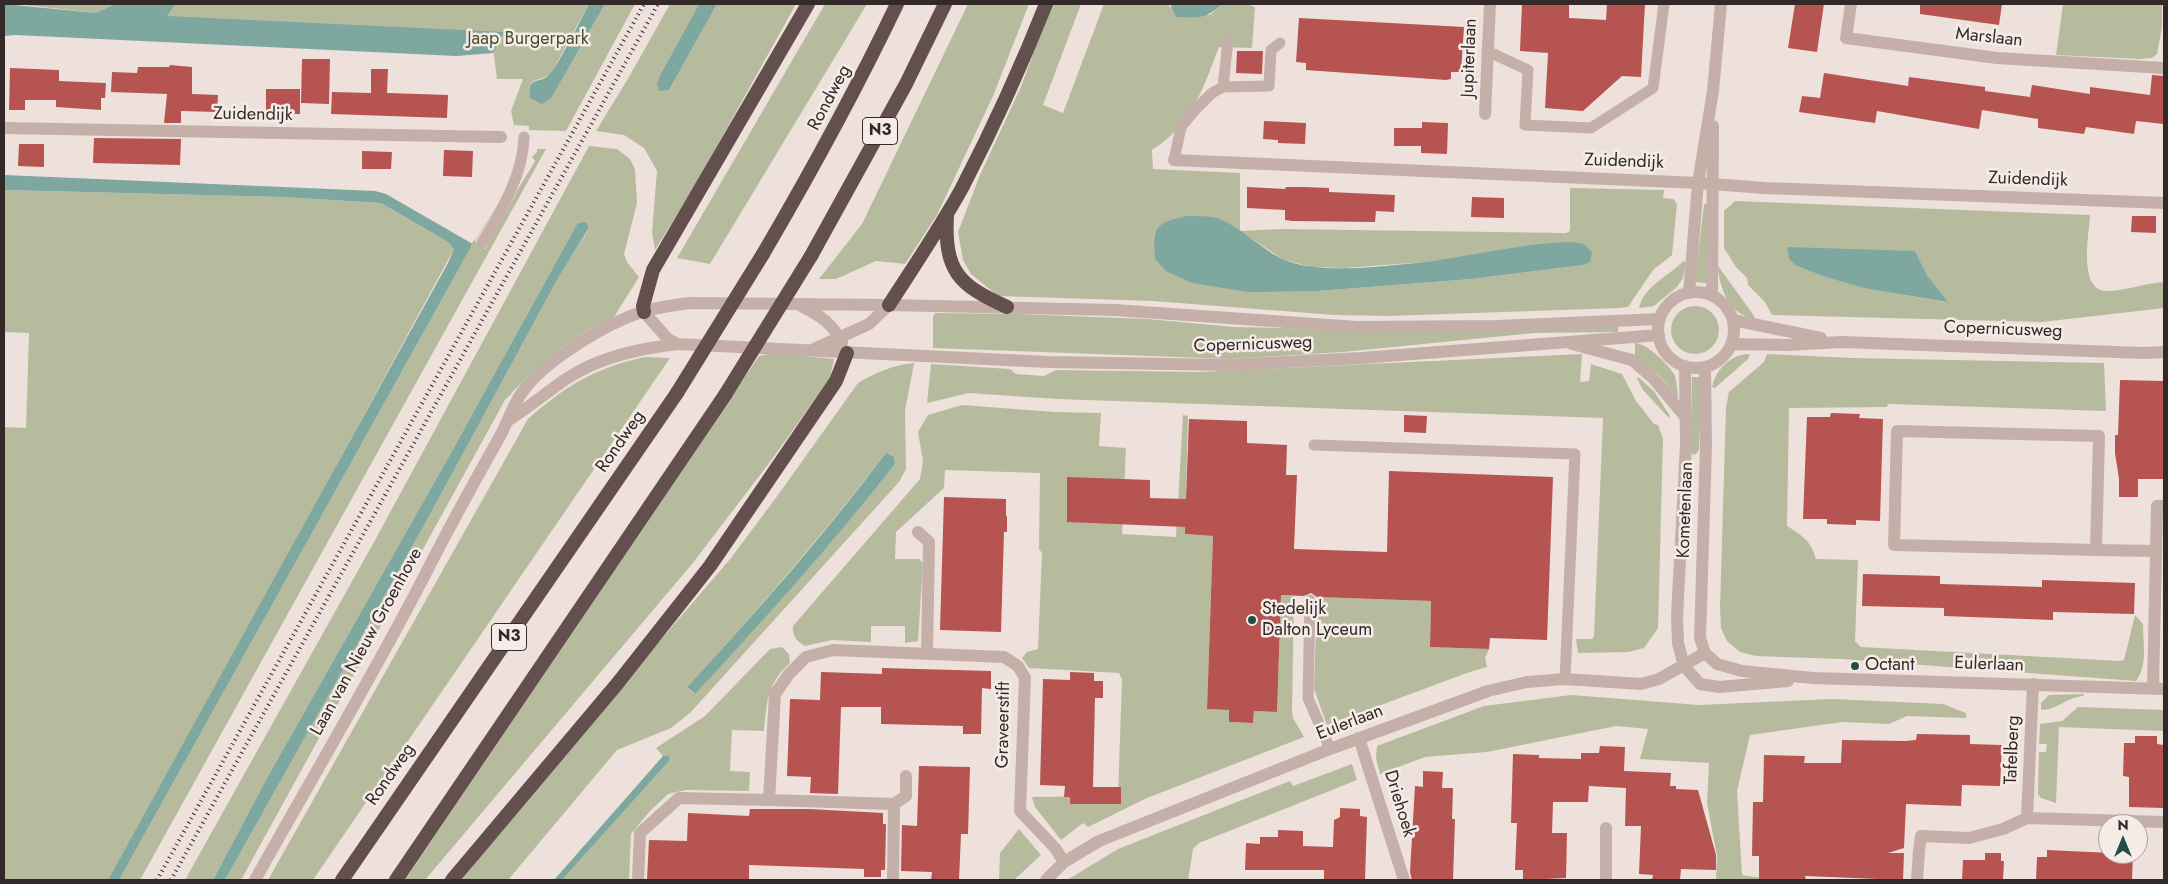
<!DOCTYPE html>
<style>
body{margin:0}
#map{position:relative;width:2168px;height:884px;overflow:hidden;background:#eee1db;font-family:Jost,sans-serif}
canvas{display:block}
.frame{position:absolute;inset:0;border:5px solid #322928;pointer-events:none}
.north{position:absolute;left:2098px;top:814px;width:50px;height:50px;box-sizing:border-box;background:#f6ece7;border:1px solid #a89e9b;border-radius:50%;rotate:0deg;font-size:14px;font-weight:700;line-height:20px;text-align:center;color:#322928}
.north::after{content:'';display:block;margin:auto;width:18px;height:22px;background:#234e47;clip-path:polygon(50% 0,100% 100%,50% 72%,0 100%)}
</style>
<div id="map">
<canvas width="2168" height="884"></canvas>
<div class="frame"></div>
<div class="north">N</div>
</div>
<script>
const c = document.querySelector('canvas').getContext('2d');
c.lineJoin = 'round';
function fill(path, color) {
  c.fillStyle = color;
  c.fill(path, 'evenodd');
}
function strokePath(path, color, width, dash) {
  c.strokeStyle = color;
  c.lineWidth = width;
  c.lineCap = dash ? 'butt' : 'round';
  c.setLineDash(dash || []);
  c.stroke(path);
}
function write(font, color, halo, rows, align = 'center') {
  c.font = font + ' Jost,sans-serif';
  c.lineWidth = 5;
  c.setLineDash([]);
  c.textBaseline = 'middle';
  c.strokeStyle = halo;
  c.fillStyle = color;
  for (const [text, x, y, turn = 0] of rows) {
    c.save();
    c.translate(x, y);
    c.rotate((+turn || 0) * Math.PI / 180);
    c.textAlign = isNaN(turn) ? turn : align;
    if (halo) c.strokeText(text, 0, 0);
    c.fillText(text, 0, 0);
    c.restore();
  }
}
fill(new Path2D(`
 M16,4H115L96,13Z
 M156,4H589L550,75L532,82L529,88L530,98L552,97L605,4H635L566,131L529,130V126L514,125L511,111L523,79H497L492,41L144,21Z
 M670,4H699L660,75L669,90L717,4H796L697,182L655,250L652,232L657,171L644,148L624,135L596,131L629,77Z
 M825,4H867L710,264L677,258Z
 M968,4H1029L993,96L937,215L905,264L876,261L836,279H819L862,224Z
 M1052,4H1081L1043,105L1063,113L1104,4H1170L1169,7L1210,15L1223,4H1245L1255,7L1252,48L1220,47L1218,49C1203,90 1191,125 1152,150L1153,169L1240,173V231L1281,229L1566,233L1570,231V188L1664,190L1663,198L1673,199L1677,204L1672,255L1653,270L1628,307L1619,308L1388,316L1334,315L1153,301L998,296L971,274L963,260L958,232L980,175L1020,89ZM1240,231L1284,260L1311,267L1345,268L1425,262L1587,246L1592,253L1584,265L1472,279L1318,291Z
 M2063,4H2162V27L2157,54L2152,58L2140,59L2056,55Z
 M589,146L617,149L630,159L635,169L637,203L624,254L627,262L639,277L614,317L585,332L558,350L532,372L505,400L241,880H225L427,520L556,282L588,230L577,224L447,460L267,778L213,880H185L374,542Z
 M537,149H546L140,880H119L471,247V243L476,239L501,199L475,242L485,249L514,198C519,185 528,174 535,161L532,157L537,152Z
 M4,190L282,197L381,203L448,242L454,249L243,638L108,880H4V427L26,428L29,333L4,332Z
 M1735,201L2090,215C2089,236 2077,294 2110,291C2128,290 2146,283 2164,282V308L2042,322L1772,315L1765,302L1748,285L1747,278L1736,267L1724,248V211ZM1915,251L1927,275L1947,302L1868,289L1796,266Z
 M1704,204H1708L1706,283L1695,282Z
 M1683,261L1686,262L1683,278L1677,287L1654,306L1639,308C1644,286 1668,277 1683,261Z
 M1718,266L1752,313L1755,318C1730,317 1719,288 1718,266Z
 M1671 330a24 24 0 1 1 48 0a24 24 0 1 1-48 0Z
 M935,313L1018,314L1148,319L1234,327L1417,331L1618,326V332L1534,333L1343,352L1230,359L933,348V317Z
 M1635,343C1647,343 1668,364 1674,374C1677,380 1677,390 1678,397L1677,398L1659,375L1635,356Z
 M773,353L834,359L830,378L770,462L692,564L425,880H405L759,356Z
 M1582,354L1580,382L1589,381L1591,364L1622,374L1636,401L1654,424L1658,425L1663,439L1658,628L1644,648L1628,652L1578,653L1576,639H1592L1594,636L1603,418L1057,399L969,393L927,403L931,364L1010,369L1016,374L1044,376L1056,370L1198,372Z
 M1747,354L1750,355L1748,359L1715,388L1712,387C1716,370 1729,356 1747,354Z
 M1767,354L1853,358L2104,363L2106,411L1890,404H1888L1887,407L1789,408L1787,526C1803,536 1811,541 1816,559L1858,560L1855,641L1861,647L2120,661L2124,660L2135,615L2143,624C2143,642 2148,666 2136,681L1842,659L1756,656L1740,652L1727,641L1721,628L1720,607L1726,407L1729,392L1764,362Z
 M645,357L670,358L313,880H268L528,419C565,386 597,367 645,357Z
 M914,363L905,411L906,469L899,482L690,713L671,728L617,750L508,880H462L540,781L731,558L778,495L858,383C877,372 893,365 914,363ZM886,453L895,460V464L882,480L694,694L687,687C757,612 823,534 886,453Z
 M1638,377L1654,391L1670,416L1669,418L1643,390L1637,378Z
 M1692,377H1701L1702,379L1699,450L1695,455L1691,453Z
 M962,405L1055,412L1101,413L1099,446L1126,448L1122,534L1176,537L1183,415L1188,416L1185,534L1213,536L1207,709L1230,710L1229,722L1253,723L1254,711L1277,712L1281,595L1294,596L1292,711L1293,718L1304,737L1147,798L1088,827L1083,823L1061,840L1035,807L1032,797L1118,796L1122,680L1119,673L1029,668L1022,658L1027,652L1038,649L1042,553L1039,549L1040,473L945,470L944,488L896,532L895,559H919L923,563L918,641L905,643V626H871V642L832,640L805,646C797,642 792,635 793,626L920,479L923,461L918,432L928,415Z
 M1317,597L1431,601L1430,647L1489,649L1485,658L1487,667L1467,673L1327,725L1314,689Z
 M782,647L789,654L790,663C767,684 767,701 764,731L732,730L730,771L750,772L749,791L686,790L668,794L650,811L631,834L629,880H562L670,760L669,755L663,756L656,748L705,716L770,649Z
 M2083,694L2084,696C2067,697 2057,710 2041,710V703L2049,695Z
 M1571,695L1699,705L1832,699L1943,704L1966,713V718L1907,716L1889,724L1842,722L1750,735L1737,791L1742,875L1776,880H1716L1717,856L1707,803L1709,763L1640,759L1648,729L1616,726L1487,752L1425,757L1380,774L1376,758L1377,746L1484,706Z
 M2078,707L2164,710V731L2059,727L2056,803L2041,798L2038,794L2039,752H2046L2047,744H2039L2040,724L2062,721Z
 M1352,764L1357,780L1199,843L1193,849L1188,880H1067L1118,849L1290,781L1293,786Z
 M1019,829L1041,855L1014,880H999L1000,853Z`), '#b7bb9d');
fill(new Path2D(`
 M4,4L96,13L115,4H175L167,16L504,32L493,53L456,56L16,35L4,36Z
 M589,4H605L552,97L542,104L530,98C527,76 537,85 549,75C556,69 583,16 589,4Z
 M699,4H717L669,90L659,91L657,84L660,75Z
 M1170,4H1223C1205,19 1199,18 1176,17Z
 M4,175L375,191L386,194L471,243V247L119,880H108L448,263L454,249L448,242L381,203L282,197L4,190Z
 M1187,216C1195,216 1205,216 1213,217C1238,223 1262,251 1285,260C1320,275 1385,266 1424,262C1452,260 1566,234 1585,245C1588,247 1590,250 1592,253L1590,262L1584,265L1472,279L1318,291L1248,292L1192,283L1166,271L1155,259C1153,227 1154,223 1187,216Z
 M584,222L587,223L588,229L556,282L427,520L225,880H213L267,778L447,460L577,224Z
 M1787,247L1915,251L1927,275L1948,302L1868,289L1826,277L1797,266L1789,259Z
 M886,453L894,457L895,464C832,544 764,620 695,694L687,687C757,612 824,535 886,453Z
 M669,755L670,760L562,880H554L663,756Z`), '#7ea7a0');
fill(new Path2D(`
 M1522,4H1569V18L1606,20L1607,4H1645L1641,77L1622,76L1583,111L1545,108L1548,53L1520,51Z
 M1795,4H1824L1817,52L1788,48Z
 M1920,4H2002L1999,25L1920,14Z
 M1299,18L1464,27L1461,72H1451V79L1446,80L1306,70V63L1296,62Z
 M1237,51H1263L1262,74L1236,73Z
 M302,59H330L329,104L301,103Z
 M170,65L192,67V94L218,95L217,112L181,111V123H164L167,94L111,92L112,72L137,73L138,67H169Z
 M10,68L59,70V81L106,83L105,98H101V110L56,107V100H25V110H9Z
 M371,69H388L387,93L448,95L447,118L331,114L332,92L371,93Z
 M1824,73L1908,86L1909,77L1985,87V91L2030,97L2032,85L2090,94V87L2150,95L2152,75L2164,76V124L2136,121L2134,134L2086,127L2084,134L2038,128V119L1982,110L1979,129L1877,111L1875,123L1799,112L1802,96L1820,98Z
 M266,89H300V114L266,113Z
 M1264,121L1306,123L1305,144L1278,143V140L1263,139Z
 M1422,122L1448,123L1447,154L1421,153V146H1394V128H1422Z
 M94,138L181,139L180,165L93,163Z
 M19,144H44V167L18,166Z
 M444,150L473,151L472,177L443,176Z
 M362,151L392,152L391,169H362Z
 M1247,187L1285,189L1286,187H1304L1329,188V192L1395,195L1394,212L1376,211L1375,222L1292,221L1285,220V210L1247,208Z
 M1472,197L1504,198V218L1471,217Z
 M2132,216H2156V233L2131,232Z
 M2120,380L2164,381V479H2138V497H2119V479L2115,453V435H2118Z
 M1831,413L1860,414L1859,418L1883,419L1880,521L1856,520V525L1827,524V519H1803L1807,417H1830Z
 M1404,415L1427,416L1426,433L1404,432Z
 M1189,419L1247,421V443L1287,445L1286,475H1297L1294,549L1387,552L1389,471L1553,477L1547,640L1490,638L1489,649L1430,647L1431,601L1317,597L1311,593L1304,596L1281,595L1277,712L1254,711L1253,723L1229,722V710L1207,709L1213,536L1185,534V527L1067,522V477L1150,480V498L1186,499Z
 M944,497L1006,499V516H1007V532H1004L1001,632L940,630Z
 M1863,574L1940,576V584L1976,585L2042,587V580L2135,583L2134,614L2053,612V620L1944,616V608L1862,606Z
 M882,668L991,671V689L982,688L981,734H963V726L881,724V707H841L838,794L810,793L811,777L787,776L790,699L820,700L821,672L882,674Z
 M1070,672L1094,673V681H1103V698H1095L1093,787H1121V804H1070V797H1064L1065,786L1040,785L1043,679L1070,680Z
 M1917,734L1970,735V744L2002,745L2000,786L1962,785L1961,806L1906,804L1904,848L1888,853H1904L1903,880L1805,876L1806,880H1759V856H1752L1753,802H1763L1764,755L1805,756L1804,763H1841L1842,740L1906,741L1916,740Z
 M2135,736H2157V744L2164,745V808L2129,807V777L2123,776L2124,743H2135Z
 M1600,746L1625,747L1624,771L1671,773L1670,786H1676V789L1698,790L1716,855V870L1681,869L1680,880H1652L1653,875L1639,874L1641,826H1625L1626,788L1589,786L1588,802H1553L1552,833H1567L1566,878L1523,880V870H1515L1517,823H1511L1513,754L1539,755V758L1581,759V753H1599Z
 M919,766L970,767L968,834H961L959,880H931L932,872L901,871L902,825L917,826Z
 M1423,771L1443,772L1442,788H1453L1452,819H1455L1453,880H1412L1410,872L1415,786L1423,787Z
 M1340,808L1360,809V816L1367,817L1365,880H1324V870H1245L1246,843L1260,844V837H1278V830L1303,831V846L1333,847L1334,820L1340,817Z
 M750,809H809L883,813V824H886L885,870H881V877H864V869L749,865V880H647L649,840L687,841L688,813L749,816Z
 M2047,850L2133,854L2132,880H2036L2037,857H2047Z
 M1985,853H2001V861H2004L2003,880H1962L1963,860H1985Z`), '#b55451');
strokePath(new Path2D(`
 M1487,51L1528,70L1525,125L1591,128L1653,88L1664,4
 M1223,87L1228,41
 M1174,160L1181,127L1193,112L1212,93L1223,87L1269,86L1271,50L1280,43
 M482,243C501,211 523,176 524,137
 M1314,445L1575,454L1565,679
 M1310,600L1308,698L1330,749`), '#c4afa9', 11);
strokePath(new Path2D(`
 M1851,4L1846,38L1997,58L2164,68
 M1485,114L1490,4
 M4,128L501,137
 M1174,160L1698,183L1765,188L2164,203
 M918,532L929,542L927,654
 M2096,550L1894,545L1897,431L2099,436L2096,550L2156,551
 M2153,688L2157,506H2164
 M1359,738L1404,880
 M769,800L894,804L893,880
 M894,804L906,796V776
 M2027,818L2033,684
 M1606,828V880
 M638,880L640,833L679,798L769,800L775,694L789,674L806,657L833,650L1004,657L1018,666L1025,678L1020,811L1055,848L1064,862
 M1917,880L1919,851L1921,836L1969,838L2003,829L2027,818L2164,822`), '#c4afa9', 12);
strokePath(new Path2D(`
 M1658 330a38 38 0 1 1 76 0a38 38 0 1 1-76 0Z
 M1689,293L1698,183L1713,91L1721,4
 M1712,296L1713,126
 M801,306C820,315 833,324 842,343
 M644,312L668,339L677,344L1048,362L1229,365L1361,358L1659,335
 M1733,320L1821,338
 M1572,344L1632,360L1653,378L1687,419
 M1731,344L1789,345L1841,342L2144,353L2164,352
 M814,349L869,324L889,305
 M1685,366L1686,444L1677,617L1678,643L1684,666L1700,684L1719,687L1788,681
 M1705,367L1706,445L1700,638L1705,653L1717,664L1742,671L1813,678L2164,689
 M509,420C529,407 547,392 566,379C599,357 638,349 677,344
 M255,880C308,785 364,691 415,594C442,541 470,489 499,438C507,424 512,407 521,394C543,361 608,322 645,311C660,307 674,305 690,303L889,305L1115,310L1357,327L1498,326L1660,319
 M1046,880L1064,862L1099,841L1330,749L1488,691L1527,682L1565,679L1641,684L1659,679L1705,653`), '#c4afa9', 12);
strokePath(new Path2D(`
 M947,215C944,271 958,285 1007,307
 M763,254C811,172 856,90 897,4
 M811,256L906,84L945,4
 M889,305C914,266 940,228 962,188C993,128 1021,67 1046,4
 M644,312L643,306L653,270L808,4
 M342,880L677,393
 M396,880L725,395
 M452,880L617,684L710,566L836,381L847,353`), '#624f4e', 14);
strokePath(new Path2D(`
 M157,880L644,4
 M171,880L658,4`), '#322928', 4, [1, 4]);
strokePath(new Path2D(`
 M677,393L763,254
 M725,395L811,256`), '#624f4e', 14);
for (const [x, y, r, color] of [
 [1252,620,5,"#234e47"],
 [1855,666,5,"#234e47"]
]) {
  const dot = new Path2D();
  dot.arc(x, y, r, 0, 2 * Math.PI);
  c.fillStyle = color;
  c.fill(dot);
  strokePath(dot, '#f6ece7', 2);
}
for (const [x, y, w] of [
 [880,131,35],
 [509,637,35]
]) {
  const box = new Path2D();
  box.roundRect(x - w / 2, y - 13.5, w, 27, 4);
  c.fillStyle = '#f6ece7';
  c.fill(box);
  strokePath(box, '#322928', 1);
}
write('bold 16px', '#322928', null, [
 ["N3",880,131],
 ["N3",509,637]
]);
write('18px', '#322928', '#f6ece7', [
 ["Marslaan",1989,38,6],
 ["Jupiterlaan",1470,58,-88],
 ["Rondweg",830,98,-62],
 ["Zuidendijk",253,115,1],
 ["Zuidendijk",1624,162,2],
 ["Zuidendijk",2028,180,2],
 ["Copernicusweg",2003,330,2],
 ["Copernicusweg",1253,345,-2],
 ["Rondweg",621,442,-55],
 ["Kometenlaan",1686,510,-88],
 ["Laan van Nieuw Groenhove",367,642,-61],
 ["Eulerlaan",1989,665,2],
 ["Eulerlaan",1350,723,-21],
 ["Graveerstift",1004,725,-89],
 ["Tafelberg",2013,750,-88],
 ["Rondweg",391,775,-55],
 ["Driehoek",1399,804,73]
]);
write('18px', '#494d2f', '#f6ece7', [
 ["Jaap Burgerpark",528,40]
]);
write('18px', '#322928', '#f6ece7', [
 ["Stedelijk",1262,610],
 ["Dalton Lyceum",1262,631],
 ["Octant",1865,666]
], 'left');
</script>
